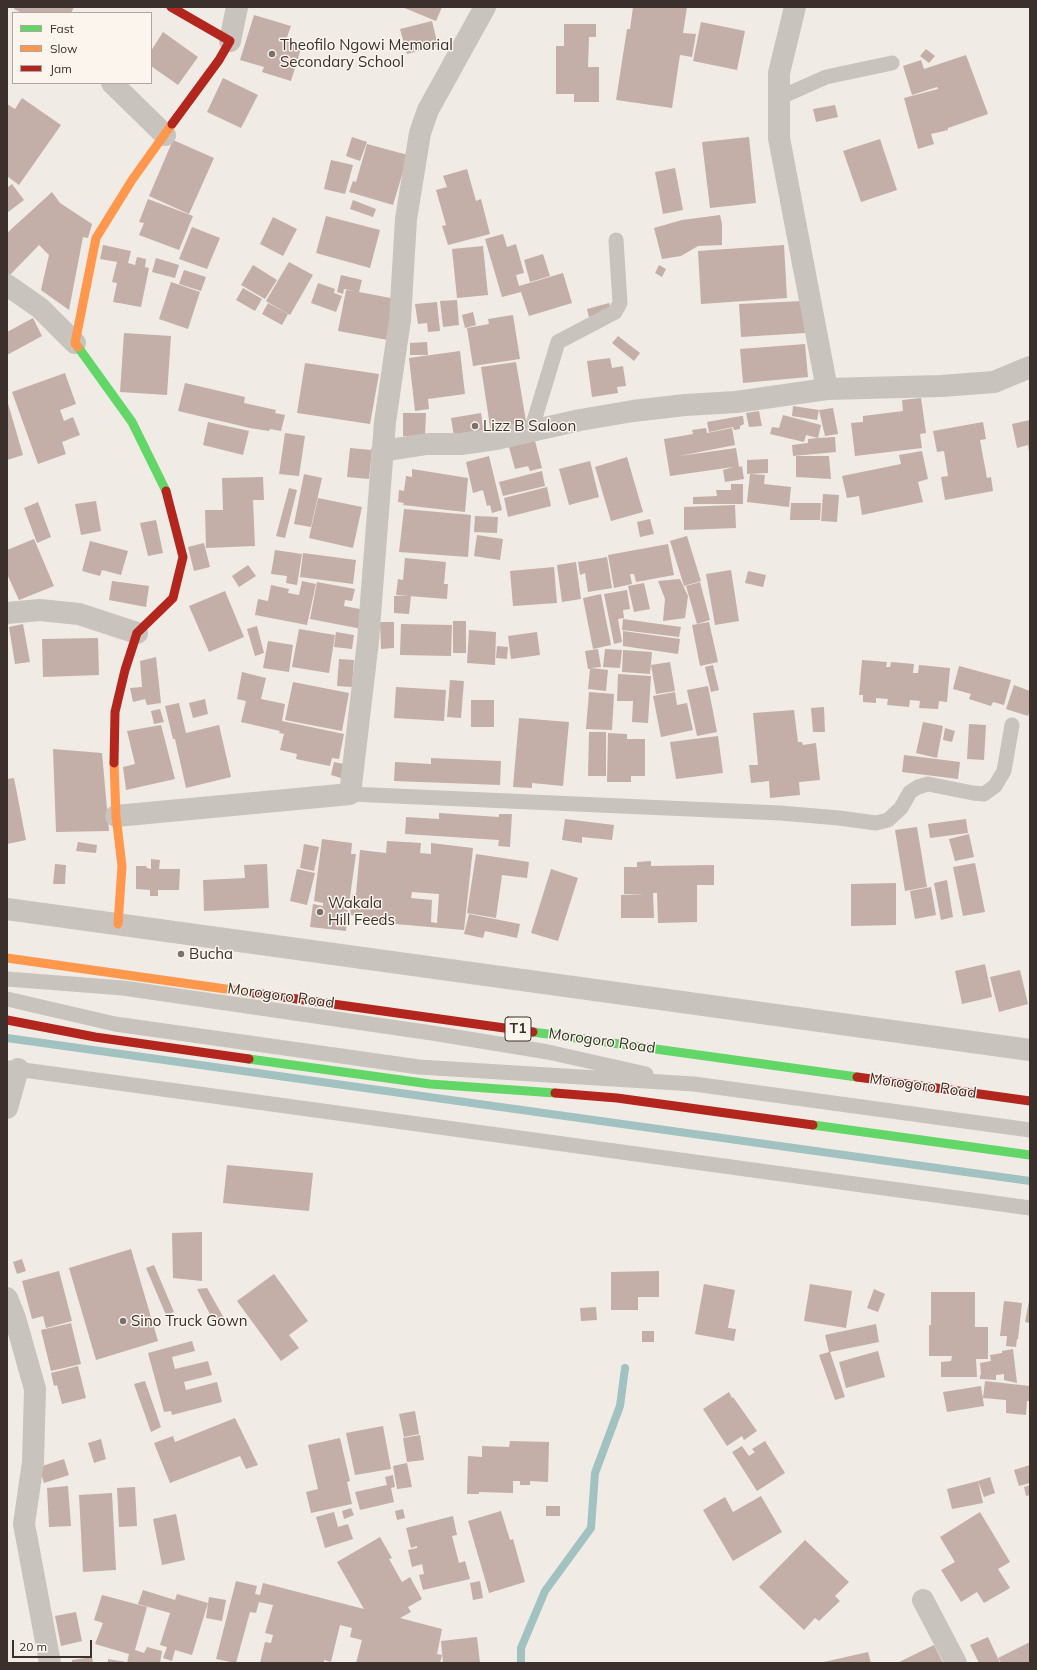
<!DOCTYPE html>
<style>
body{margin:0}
#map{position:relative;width:1037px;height:1670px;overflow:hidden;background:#f0ebe5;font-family:Mulish,sans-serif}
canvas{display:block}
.frame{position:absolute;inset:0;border:8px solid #3b302b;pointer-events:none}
.legend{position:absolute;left:12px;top:12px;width:140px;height:72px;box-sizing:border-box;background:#fbf5ee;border:1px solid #aea6a0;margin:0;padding:5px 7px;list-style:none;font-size:12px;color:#3b302b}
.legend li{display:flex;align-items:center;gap:8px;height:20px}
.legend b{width:20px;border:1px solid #aea6a0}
.scale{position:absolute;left:12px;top:1640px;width:80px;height:18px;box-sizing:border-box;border:2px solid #3b302b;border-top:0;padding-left:5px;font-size:12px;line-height:14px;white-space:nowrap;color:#3b302b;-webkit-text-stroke:3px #fbf5ee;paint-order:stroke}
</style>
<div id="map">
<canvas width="1037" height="1670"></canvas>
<div class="frame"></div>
<ul class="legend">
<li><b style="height:5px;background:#63d668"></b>Fast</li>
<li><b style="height:5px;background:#ff974d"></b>Slow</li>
<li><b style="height:5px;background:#b3261e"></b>Jam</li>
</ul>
<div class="scale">20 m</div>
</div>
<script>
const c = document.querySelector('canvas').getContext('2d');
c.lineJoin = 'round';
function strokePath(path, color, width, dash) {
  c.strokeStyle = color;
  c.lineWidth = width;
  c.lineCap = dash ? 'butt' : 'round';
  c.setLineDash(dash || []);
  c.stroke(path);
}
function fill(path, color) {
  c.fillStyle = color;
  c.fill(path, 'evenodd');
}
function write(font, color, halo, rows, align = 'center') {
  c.font = font + ' Mulish,sans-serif';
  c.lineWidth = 3;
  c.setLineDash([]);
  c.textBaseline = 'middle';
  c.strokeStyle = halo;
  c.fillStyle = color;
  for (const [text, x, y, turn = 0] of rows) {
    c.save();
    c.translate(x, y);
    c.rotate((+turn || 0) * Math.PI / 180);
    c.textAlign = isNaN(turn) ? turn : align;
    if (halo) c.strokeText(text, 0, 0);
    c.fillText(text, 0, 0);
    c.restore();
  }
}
strokePath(new Path2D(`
 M7,1038L1030,1181
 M521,1663V1648L545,1591L591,1528L595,1473L620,1406L625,1368`), '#a1c2c1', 8);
fill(new Path2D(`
 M15,7H74L71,13H22L14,9Z
 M402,7H442L436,21Z
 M633,7H687L683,33L696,34L692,57L680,55L672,108L616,100L627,29H630Z
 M254,15L291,26L286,40L302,45L291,81L262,72L264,67L240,60Z
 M432,21L438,46L407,54L400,29Z
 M701,22L745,31L737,70L693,61Z
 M564,24H596V37H589L588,67H599V102H574V94H556V46H564Z
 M163,32L198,57L178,85L151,66V51Z
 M926,49L935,56L929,63L920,56Z
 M966,55L988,114L948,128V130L931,134L934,144L918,149L904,98L938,89L937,87L912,95L903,66L921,60L924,69Z
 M223,78L258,95L241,128L207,112Z
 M22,98L61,125L19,185L7,176V104L15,109Z
 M835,105L838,117L816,122L813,109Z
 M352,137L367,142L360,161L346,156Z
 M749,137L756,203L710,208L702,142Z
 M880,139L897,190L861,202L843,151Z
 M173,140L214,158L189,214L149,196Z
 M367,144L408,155L393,205L349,192L353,181L356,182Z
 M331,160L353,165L345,194L324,189Z
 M675,168L683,210L663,214L655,172Z
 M467,169L476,201L481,199L490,234L448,245L442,226L446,225L436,190L447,187L443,176Z
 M12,184L24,200L7,213V188Z
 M52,192L60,203L92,224L88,238L83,237L69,310L41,290L49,255L39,245L9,276L7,275V233Z
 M148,199L193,216L179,250L139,235L144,223L139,222Z
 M353,200L376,209L373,217L350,209Z
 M720,215L722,224V245L698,246L681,256L662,259L654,228L682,220Z
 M326,216L380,230L370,268L316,253Z
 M273,217L297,229L283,256L260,244Z
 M192,227L220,238L207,269L179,259Z
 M503,234L507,247L516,244L524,273L516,275L519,286L563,273L572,303L529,316L521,292L502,297L485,239Z
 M103,245L131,251L128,263L135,265L137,257L146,259L145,267L149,268L141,307L113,302L117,283L112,282L117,262L100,259Z
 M784,245L787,298L701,304L698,251Z
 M483,246L488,295L457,298L452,249Z
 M543,254L550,276L530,282L524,260Z
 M156,258L179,265L175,278L152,272Z
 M289,262L313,275L290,315L266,301Z
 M253,265L277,280L265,299L241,285Z
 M659,265L666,269L662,277L655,273Z
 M184,270L206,277L201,291L179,284Z
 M341,275L362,280L359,292L396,299L388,340L338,331L346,290L355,291L344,289L343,294L337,292Z
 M171,282L200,292L188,329L159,319Z
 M318,283L335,289L334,293L342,296L336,312L311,303Z
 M243,288L262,299L255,311L236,300Z
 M457,300L459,325L443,327L440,301Z
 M803,301L805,333L741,337L739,304Z
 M437,302L440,331L428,332L427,323L418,324L415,304Z
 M268,303L288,314L282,325L262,314Z
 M609,303L611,310L589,317L587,309Z
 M473,312L476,325L465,328L462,315Z
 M513,315L520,359L473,366L467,328L489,324L488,319Z
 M33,318L42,336L7,355V332Z
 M124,333L171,336L167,395L120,392Z
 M618,336L640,353L634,361L612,343Z
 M427,342L428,355H410V343Z
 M805,344L808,377L743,383L740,349Z
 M460,351L465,394L428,399L429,409L415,411L409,358Z
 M610,358L612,368L623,366L626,386L617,387L618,393L592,397L587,361Z
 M516,362L527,427L491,433L481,367Z
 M305,363L379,374L370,424L297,413Z
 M65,373L76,404L60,410L64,421L73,417L80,435L62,442L66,454L38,464L12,392Z
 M185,383L245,397L244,403L276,410L275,413L285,415L281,431L270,429L269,431L250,428L178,411Z
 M921,398L926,433L920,434L922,448L855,456L851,423L863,422V416L903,411L902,400Z
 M7,400L23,455L7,460Z
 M793,406L819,410L817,420L792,416Z
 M833,408L838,434L825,436L819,410Z
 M759,411L762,426L749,427L746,413Z
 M403,413H426L425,437L403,436Z
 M481,413L484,433L454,437L451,418Z
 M783,415L821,425L818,438L835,437L836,452L793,456L792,445L808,443V439L818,438L806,435L804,442L770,434L772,427L779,428Z
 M741,416H743L744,424L740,426V429L734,430L733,427L709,432L707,422Z
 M1030,420V452H1029L1028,445L1017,448L1012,424Z
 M208,422L249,431L243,455L203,445Z
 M983,422L986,439L980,440L987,478L991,477L993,491L945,500L941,477L948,476L944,451L937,452L933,431Z
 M706,428L707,433L732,428L735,445L679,456L736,448L739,467L742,466L744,479L725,482L723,470L733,467L670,476L664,439L693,434L692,430Z
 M285,433L305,436L299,476L279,474Z
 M535,441L542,468L530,471L528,466L515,469L509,447Z
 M350,448L372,450L369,479L347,477Z
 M922,451L928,479L918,482L923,502L862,515L859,496L847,498L842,476L901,464L899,455Z
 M489,456L502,510L492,513L490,505L487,506L483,490L473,493L466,462Z
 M796,456H829L831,479L796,477Z
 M627,457L643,512L611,521L595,467Z
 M768,459V473L747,474V460Z
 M590,461L599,497L569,505L559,469Z
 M412,469L468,478L465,512L403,505L404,503L398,502L399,490L404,491L406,476L412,477Z
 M542,471L545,486L503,496L499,482Z
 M304,474L322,478L311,527L294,524Z
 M750,474L765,475L764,484L791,487L789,507L747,502Z
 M263,477L264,500H253L255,546L206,548L205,510H223L222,478Z
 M731,484H743V504H693V497L717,496L716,490H731Z
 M547,487L551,506L508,517L504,498Z
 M289,488L297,490L285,538L276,536Z
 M823,494L839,495L837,522L821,521Z
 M318,498L362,507L353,548L309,538Z
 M96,501L101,531L81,535L75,504Z
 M38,502L51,537L37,543L24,508Z
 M791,503H821L820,520H790Z
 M735,505L736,528L684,530V507Z
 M404,509L471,515L468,557L399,552Z
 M475,516L498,517L497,533L474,532Z
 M650,519L654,534L640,537L637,522Z
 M156,520L163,553L148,556L140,523Z
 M477,535L503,539L500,560L474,556Z
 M687,536L701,581L684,586L670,541Z
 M34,539L54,586L19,600L7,574V550Z
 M90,541L128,551L121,575L102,570L100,576L82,571Z
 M204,543L210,567L194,571L188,547Z
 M668,544L674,575L636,582L634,574H630L632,584L614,588L608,555Z
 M275,550L302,554L297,585L286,583L287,576L271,574Z
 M303,553L356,560L353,584L300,577Z
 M607,557L612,588L588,592L585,573L580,575L578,562Z
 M405,558L446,562L444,584H448L447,599L396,595L398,579L403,580Z
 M576,562L581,599L562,602L557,565Z
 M248,565L256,576L239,587L232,576Z
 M554,567L557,603L513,606L510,571Z
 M731,570L739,621L715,625L706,574Z
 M748,571L766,575L763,587L745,583Z
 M680,579L688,596L685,618L663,621L665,599L658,581Z
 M112,581L149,586L146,607L109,600Z
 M302,581L316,584L307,625L255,615L258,599L268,601L271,585L289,589L288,593L299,595Z
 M317,582L355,589L352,601L345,600L344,606L365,610L362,629L310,619Z
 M700,582L710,620L697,624L686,586Z
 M644,583L650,609L634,612L628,586Z
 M627,590L630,609L623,610L624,618L618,619L622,642L614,644L604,594Z
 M225,591L244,637L209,652L189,606Z
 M601,594L611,645L593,649L583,598Z
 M394,596H411L409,614L394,613Z
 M623,619L681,627L679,637L622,630Z
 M453,621H466V653H453Z
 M380,622H394V648L381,649Z
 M709,622L718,662L700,666L692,625Z
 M23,624L30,662L15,664L9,627Z
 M401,624L452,625L451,656L400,655Z
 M257,626L264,653L255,656L247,629Z
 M299,629L335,635L329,673L292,667Z
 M469,630L496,632L495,665L467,663Z
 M623,631L680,639L678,654L623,646Z
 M336,632L354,635L352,649L334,647Z
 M537,632L540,655L511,659L508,636Z
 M98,638L99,675L43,677L42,639Z
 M268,641L293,645L289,672L263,668Z
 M497,646L508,647L507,659L496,658Z
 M598,649L601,667L591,668L608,670L606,691L588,689L590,669H588L585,651Z
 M605,649L622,650L620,668L603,667Z
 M623,650L652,652L650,674L622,672Z
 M156,657L161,703L147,705L145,699L133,702L130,688L142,687L140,661Z
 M339,659L354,660L352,687L337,686Z
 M862,660L887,662L886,667H890L891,662L914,664L913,673H918L919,665L950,668L947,702L939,701L938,709L919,708L920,701L910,700L909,707L887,705L888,699L876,698V703L863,702V695H859Z
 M670,662L675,691L656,694L651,665Z
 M713,665L719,690L711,692L705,667Z
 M959,666L1011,680L1004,705L993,702L991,706L969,699L971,694L953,689Z
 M242,672L266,678L261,699L285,704L282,721L344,734L339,759L332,758L330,766L296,759L297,754L280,750L284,734L279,733L280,731L241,722L246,701L237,699Z
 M618,674L651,676L648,723L632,722L633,701H617Z
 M450,680L464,681L461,718L447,717Z
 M293,682L349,693L342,731L285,720Z
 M1014,685L1030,691V710L1028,716L1006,709Z
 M708,686L717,732L697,736L687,690Z
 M396,687L446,690L444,721L394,718Z
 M589,692L614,694L612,730L586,729Z
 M675,692L677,705L687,703L693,730L661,737L653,696Z
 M205,699L208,714L193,718L189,703Z
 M471,700H494V727H471Z
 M179,703L186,733L219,725L231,777L186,788L175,739H173L165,706Z
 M824,707L825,732H813L811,708Z
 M160,709L164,722L154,724L151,711Z
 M794,710L798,742H802L803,745L816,743L820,780L799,782L800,795L770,798L769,781L751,783L749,765H758L753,713Z
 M519,718L569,722L563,786L532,783V788L513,787Z
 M923,722L943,726L937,758L916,753Z
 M969,724L986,725L984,760L967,759Z
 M161,725L175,779L126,790L123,767L135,764L127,731Z
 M945,728L955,731L952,742L943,740Z
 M589,732H606V776H588Z
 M608,733L627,734V739H645V776H631V782H607Z
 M718,736L723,773L676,779L670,742Z
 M53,749L102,753L109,831L56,832Z
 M904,755L960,762L958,779L902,772Z
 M431,758L501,761L500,785L394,781L395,762L431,764Z
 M334,762L344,764L341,778L331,775Z
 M14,778L26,840L7,844V779Z
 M439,813L499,817V814H512L510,847L498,846L499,840L405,834L406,817L439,819Z
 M565,819L614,825L612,840L582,837V843L562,840Z
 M966,819L968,833L930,838L928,824Z
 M917,827L927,887L905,891L895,830Z
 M969,834L974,857L955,861L949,839Z
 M322,839L352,843L351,854H356L349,904H345L344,909L348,910L346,931L310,927L313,904L323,906V903L314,901Z
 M387,841L421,843L420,853L431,854V843L473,848L464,930L372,922V917L350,915L352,895L356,894L360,850L386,853ZM412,892L439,894L437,923L431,922L432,900L411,898Z
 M78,842L97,845L96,853L76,851Z
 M304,844L319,847L314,871L300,868Z
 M476,854L529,862L527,878L502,875L496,918L467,913Z
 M151,859L160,860L159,869H180L179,890H158V896H150V890L136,889V866H146L147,868L151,869Z
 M651,861V866L714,865V885H697V922L658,923L657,893H653L654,918H621V895L645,894H624V867H637V862Z
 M975,863L985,912L963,916L953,867Z
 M55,864L66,865L65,884H53Z
 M267,864L269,908L204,911L203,880L245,878L244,865Z
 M297,869L315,873L307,905L290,901Z
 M551,869L578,878L558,941L531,933Z
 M947,880L953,917L941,920L934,883Z
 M896,883V925L851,926V884Z
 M931,887L936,915L915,919L910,891Z
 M469,914L520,924L517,938L485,931L483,938L464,934Z
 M985,964L992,997L962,1004L955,971Z
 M1020,970L1028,1004L999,1012L990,977Z
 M227,1165L313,1173L309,1211L223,1203Z
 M202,1232V1281L173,1278L172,1233Z
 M131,1249L158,1341L96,1360L69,1268Z
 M22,1259L26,1271L17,1274L13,1262Z
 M154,1265L174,1312L166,1315L146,1268Z
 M59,1271L72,1321L46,1328L43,1316L32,1319L22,1281Z
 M659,1271V1297H638V1310H611V1272Z
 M274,1274L308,1321L289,1335L299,1348L281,1361L237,1301Z
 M704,1284L735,1290L728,1328L736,1329L734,1341L695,1334Z
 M810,1284L852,1291L846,1328L804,1321Z
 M207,1288L224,1318L214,1322L197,1289Z
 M874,1289L885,1294L878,1312L867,1308Z
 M931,1292H975V1327H988V1359H976L977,1377H941V1362L951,1361L952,1356H929V1325H931Z
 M1004,1301L1022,1303L1018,1339H1017L1016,1347L1006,1346L1007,1336H1000Z
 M1029,1301H1030V1323L1025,1322Z
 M596,1307L597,1320L581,1321L580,1308Z
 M71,1323L81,1364L51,1371L41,1330Z
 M876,1324L879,1342L830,1352L845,1397L835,1400L819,1355L829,1352L825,1335Z
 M642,1331H654V1342H642Z
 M192,1341L195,1351L172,1357L175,1369L208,1361L212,1375L184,1382L186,1390L217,1382L222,1402L172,1415L171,1411L164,1412L148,1353Z
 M1013,1349L1017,1383L1004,1380V1374L996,1375V1380L980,1379V1375H981L980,1363L991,1361L990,1355L1002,1353V1351Z
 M878,1351L885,1377L846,1388L839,1362Z
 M78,1366L86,1398L62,1404L57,1385L54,1386L51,1373Z
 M145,1381L161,1427L151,1432L134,1384Z
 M985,1381L1030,1386V1401H1027L1026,1415L1006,1413V1400L983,1398Z
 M981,1386L984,1406L947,1412L943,1392Z
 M729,1392L732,1398L733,1397L757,1431L744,1440L742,1436L727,1446L703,1409Z
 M415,1411L419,1434L404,1437L399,1414Z
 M235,1418L258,1465L246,1469L240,1456L170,1483L154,1443L173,1436L175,1442Z
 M383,1426L391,1469L355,1475L346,1433Z
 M420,1435L424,1460L407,1462L403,1438Z
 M340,1438L350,1481L347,1482L352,1504L311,1513L306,1492L318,1489L308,1445Z
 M101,1439L106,1459L94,1463L88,1443Z
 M510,1441L549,1442L548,1482L530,1481V1485H520V1481H513V1493L479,1492V1494H467L468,1456L482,1457V1446L509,1447Z
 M765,1441L785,1473L757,1491L732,1452L742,1446L749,1456L755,1452L752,1449Z
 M64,1459L69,1475L44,1483L39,1467Z
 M407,1463L412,1487L397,1489L393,1466Z
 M1030,1465V1483L1019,1486L1014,1470Z
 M393,1475L395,1487L391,1488L394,1502L360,1510L355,1492L387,1485L385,1477Z
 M990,1477L995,1493L984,1497L978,1481Z
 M978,1481L983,1503L952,1509L947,1489Z
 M1030,1485V1495L1026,1496L1024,1487Z
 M68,1486L71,1526L49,1527L47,1488Z
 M135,1487L137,1526L119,1527L117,1488Z
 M112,1493L116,1570L83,1572L79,1495Z
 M761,1496L782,1532L733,1561L703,1510L725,1497L733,1512Z
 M546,1506H560V1516H546Z
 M351,1508L354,1515L344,1519L342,1511Z
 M403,1509L405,1518L397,1520L395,1511Z
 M501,1511L510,1540L513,1539L525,1582L489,1593L468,1521Z
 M334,1512L338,1527L348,1524L353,1539L325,1548L316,1517Z
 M980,1512L1010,1562L998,1569L1010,1588L984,1603L977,1592L961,1602L941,1570L955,1562L940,1537Z
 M176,1514L185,1560L162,1565L153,1519Z
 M453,1516L457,1535L452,1536L459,1563L465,1561L470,1579L423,1590L419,1575L424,1574L422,1564L412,1567L408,1550L417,1548V1546L411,1548L406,1528Z
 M380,1537L392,1558L389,1559L402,1582L410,1577L422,1599L408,1607L411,1612L400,1618L442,1629L437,1654L442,1655L440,1663H356L362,1640L350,1637L352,1628L340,1625L331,1662L324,1660V1663H260L265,1642L271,1643L273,1635L265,1633L273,1605L259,1602L256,1613L250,1612L236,1663L216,1659L236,1581L257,1586L255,1594L260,1595L263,1583L364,1609L337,1562Z
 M805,1540L849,1582L835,1596L840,1601L819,1621L815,1618L804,1630L759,1587Z
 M480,1581L483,1598L473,1600L470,1583Z
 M143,1590L175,1600L177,1594L208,1603L192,1655L175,1650L172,1661L163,1658L167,1647L160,1645L170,1613L138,1604Z
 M102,1595L147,1607L135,1650L144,1653L147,1647L162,1651L160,1663H127L129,1654L95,1644L103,1623L94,1620Z
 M209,1597L226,1600L222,1621L206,1618Z
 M76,1612L82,1641L61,1646L55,1616Z
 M477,1637L480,1663H443L441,1641Z
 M988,1637L1000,1663H979L970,1645Z
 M1030,1642V1663H1001L998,1658Z
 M934,1645L943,1663H900L899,1662Z
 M868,1652L871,1663H824V1662Z
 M92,1657L93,1663H72V1660Z
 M108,1659L126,1662V1663H108Z`), '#c3afa7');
strokePath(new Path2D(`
 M779,98L826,77L892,63
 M531,431L558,342L615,312L620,303L616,240
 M350,794L780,813L839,818L876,823L888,820L901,808L910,792L918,787L928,784L973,793L984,794L995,786L1004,771L1012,725
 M7,979L123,988L432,1033L548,1052L646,1074
 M7,999L115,1024L419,1067L694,1084L1030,1130
 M9,1068L1030,1208`), '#c9c3be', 15);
strokePath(new Path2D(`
 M795,7L779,73V138L827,389
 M230,41L237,7
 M112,83L165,135
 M7,285L40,308L75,343
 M382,451L427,444H461L496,439L580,420L633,411L685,405L736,402L827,389L941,386L994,382L1030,367
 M7,613L40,610L79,614L137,633
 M116,816L350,794L368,641L385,422L400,320L406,219L420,133L428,110L485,7
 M7,909L1030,1050
 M7,1108L18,1069
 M7,1298L15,1318L35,1389L33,1462L24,1524L50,1663
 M923,1600L956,1663`), '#c9c3be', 22);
strokePath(new Path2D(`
 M78,347L132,422L166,491
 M533,1032L857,1077
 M249,1059L430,1084L555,1093
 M813,1125L1030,1155`), '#63d668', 9);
strokePath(new Path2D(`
 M78,347L75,343L96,238L132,180L172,124
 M114,763L116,816L122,866L118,924
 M7,958L254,993`), '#ff974d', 9);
strokePath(new Path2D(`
 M171,7L230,41L219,60L172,124
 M114,763L115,712L125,670L137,633L173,598L183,557L166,491
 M254,993L533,1032
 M7,1020L95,1037L249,1059
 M857,1077L1030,1101
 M555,1093L617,1098L813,1125`), '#b3261e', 9);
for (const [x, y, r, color] of [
 [272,54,4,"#7a716c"],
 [475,426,4,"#7a716c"],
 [320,912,4,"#7a716c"],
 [181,954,4,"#7a716c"],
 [123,1321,4,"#7a716c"]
]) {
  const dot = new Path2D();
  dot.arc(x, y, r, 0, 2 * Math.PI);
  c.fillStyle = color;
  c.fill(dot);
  strokePath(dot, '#fbf5ee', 1.5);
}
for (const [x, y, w] of [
 [518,1029,26]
]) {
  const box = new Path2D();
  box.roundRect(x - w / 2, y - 12, w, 24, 3);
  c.fillStyle = '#fbf5ee';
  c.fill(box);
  strokePath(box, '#3b302b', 1);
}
write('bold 14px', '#3b302b', null, [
 ["T1",518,1029]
]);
write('15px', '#3b302b', '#fbf5ee', [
 ["Theofilo Ngowi Memorial",280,45],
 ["Secondary School",280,62],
 ["Lizz B Saloon",483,426],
 ["Wakala",328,903],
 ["Hill Feeds",328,920],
 ["Bucha",189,954],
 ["Sino Truck Gown",131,1321]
], 'left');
write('15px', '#3b302b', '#fbf5ee', [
 ["Morogoro Road",281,996,8],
 ["Morogoro Road",602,1041,8],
 ["Morogoro Road",923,1086,8]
]);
</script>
